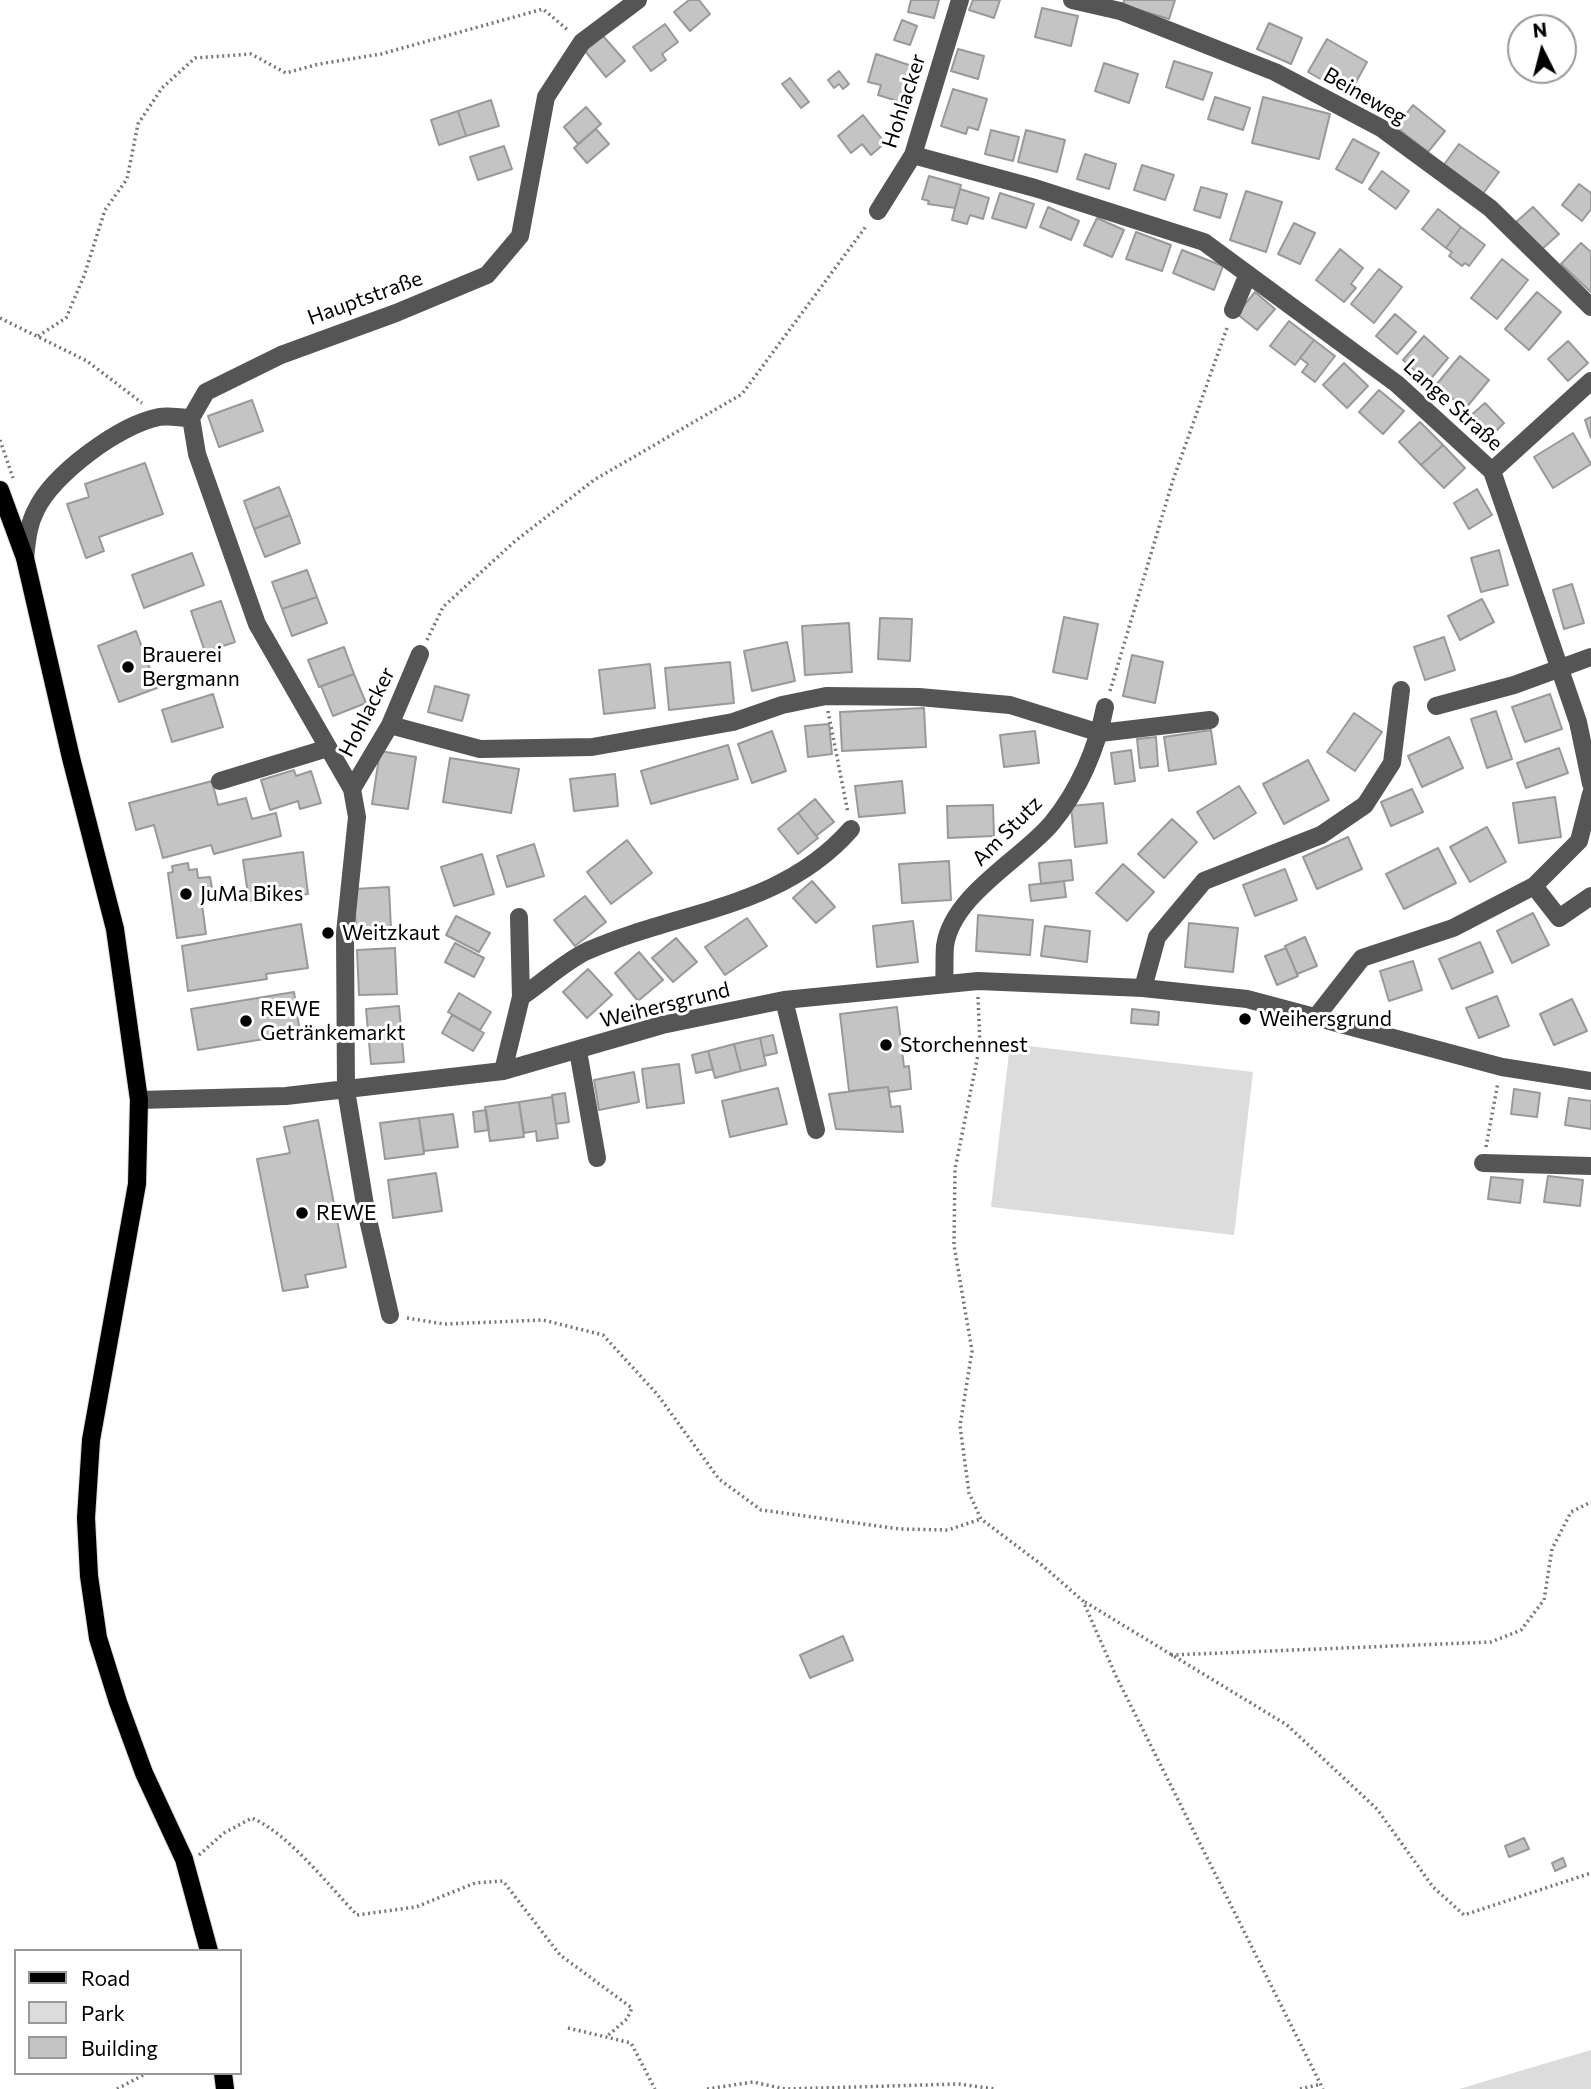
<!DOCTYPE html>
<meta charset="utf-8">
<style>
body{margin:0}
#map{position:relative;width:1591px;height:2089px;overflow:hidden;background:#fff;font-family:Commissioner,sans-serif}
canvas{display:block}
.legend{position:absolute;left:14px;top:1949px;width:228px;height:126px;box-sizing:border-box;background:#fff;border:2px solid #999;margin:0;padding:9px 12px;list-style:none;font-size:21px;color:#000}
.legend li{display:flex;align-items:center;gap:14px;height:35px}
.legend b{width:35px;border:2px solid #999}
.north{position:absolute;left:1507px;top:14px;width:70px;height:70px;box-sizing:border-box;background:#fff;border:2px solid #999;border-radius:50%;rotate:354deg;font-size:19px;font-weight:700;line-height:28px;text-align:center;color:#000}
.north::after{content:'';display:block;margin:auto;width:24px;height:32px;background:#000;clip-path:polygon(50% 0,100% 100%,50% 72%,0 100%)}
</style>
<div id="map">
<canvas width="1591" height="2089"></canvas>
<ul class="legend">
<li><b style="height:9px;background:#000"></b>Road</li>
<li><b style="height:19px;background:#dcdcdc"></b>Park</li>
<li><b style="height:19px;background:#c4c4c4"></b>Building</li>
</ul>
<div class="north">N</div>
</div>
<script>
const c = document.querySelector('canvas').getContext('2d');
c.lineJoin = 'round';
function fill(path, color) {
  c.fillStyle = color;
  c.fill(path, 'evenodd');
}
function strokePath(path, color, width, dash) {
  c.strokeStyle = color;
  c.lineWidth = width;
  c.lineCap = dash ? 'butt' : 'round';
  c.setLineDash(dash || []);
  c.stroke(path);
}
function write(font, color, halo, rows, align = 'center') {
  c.font = font + ' Commissioner,sans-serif';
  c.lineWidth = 6;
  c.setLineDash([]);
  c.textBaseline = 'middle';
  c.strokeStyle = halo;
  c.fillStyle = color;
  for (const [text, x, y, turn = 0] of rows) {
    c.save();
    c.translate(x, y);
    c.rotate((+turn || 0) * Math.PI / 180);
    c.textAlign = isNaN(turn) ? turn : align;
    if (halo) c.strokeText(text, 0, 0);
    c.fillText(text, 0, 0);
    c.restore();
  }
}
fill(new Path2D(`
 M1010,1044L1253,1072L1234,1235L991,1207Z
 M1591,2050V2089H1459Z`), '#dcdcdc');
const building = new Path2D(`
 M689,0H699L710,14L690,31L674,12Z
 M911,0H939L934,18L908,12Z
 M973,0H1000L994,18L969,10Z
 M1124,0H1175L1169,19L1123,5Z
 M1042,8L1078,16L1071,46L1035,37Z
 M902,20L917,26L910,45L894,40Z
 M1269,23L1302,38L1291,64L1257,49Z
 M665,24L678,42L662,54L666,60L651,71L633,47Z
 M603,36L625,61L606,77L585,51Z
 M1327,39L1367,62L1349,95L1308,72Z
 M958,49L984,56L978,79L951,71Z
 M876,54L915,67L904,103L878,95L881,85L868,82Z
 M1174,61L1212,73L1203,100L1166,87Z
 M1104,63L1138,74L1129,103L1095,91Z
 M839,71L849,84L843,89L839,84L834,88L828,80Z
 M790,78L809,102L801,108L782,84Z
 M953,89L987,99L978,130L968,127L966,134L941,126Z
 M1215,97L1250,108L1243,130L1208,119Z
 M1263,97L1330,114L1319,159L1252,143Z
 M491,100L499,126L466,136L458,111Z
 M1413,105L1445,131L1428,152L1396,127Z
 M586,107L601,124L578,144L564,127Z
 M458,111L466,136L439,145L431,120Z
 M863,115L885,143L871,155L862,144L851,153L838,136Z
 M596,129L609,144L587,163L574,148Z
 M991,130L1019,137L1013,161L985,154Z
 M1026,130L1065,140L1057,172L1018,162Z
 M1353,139L1379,153L1362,183L1336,169Z
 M1459,144L1499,172L1482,195L1443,166Z
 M504,146L512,169L478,180L470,157Z
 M1085,154L1116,164L1109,189L1077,179Z
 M1142,165L1174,175L1165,200L1134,190Z
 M1382,171L1409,191L1396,209L1369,189Z
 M929,176L961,185L955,208L928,204L929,201L922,199Z
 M1579,184L1591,193V209L1582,221L1562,205Z
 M1201,187L1227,194L1220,218L1194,210Z
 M960,189L989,198L983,219L970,215L967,224L952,220Z
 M1246,191L1282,202L1266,252L1230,240Z
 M1000,193L1034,204L1026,228L992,218Z
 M1048,207L1079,221L1071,240L1040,227Z
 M1533,207L1559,234L1542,249L1516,222Z
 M1438,209L1461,227L1446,248L1422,229Z
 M1097,218L1124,230L1112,257L1084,245Z
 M1294,223L1315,233L1300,264L1278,254Z
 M1461,227L1485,245L1469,266L1465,263L1462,266L1449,256L1452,252L1446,248Z
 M1136,232L1171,245L1162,271L1126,259Z
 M1581,243L1591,252V292L1561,264Z
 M1340,249L1363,268L1351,284L1356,288L1344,302L1316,280Z
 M1182,250L1223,266L1214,290L1173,273Z
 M1502,259L1528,280L1497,319L1471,298Z
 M1379,269L1402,287L1374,323L1351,304Z
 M1255,292L1275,309L1257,330L1237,314Z
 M1537,292L1561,312L1529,350L1505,329Z
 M1395,314L1416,332L1397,354L1376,336Z
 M1289,321L1314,340L1295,365L1270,346Z
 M1424,336L1448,358L1428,382L1403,360Z
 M1314,340L1335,356L1315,382L1302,372L1308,364L1300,358Z
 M1568,341L1588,363L1568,381L1548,359Z
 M1460,356L1489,380L1465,409L1436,385Z
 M1344,363L1368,386L1347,408L1323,385Z
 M1379,390L1404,411L1383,434L1359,412Z
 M252,400L263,431L219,447L208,416Z
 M1485,403L1504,423L1489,438L1469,417Z
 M1591,417V438L1585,420Z
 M1420,422L1443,445L1421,465L1399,442Z
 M1573,433L1591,464L1553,488L1534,457Z
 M1443,445L1465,468L1444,488L1421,465Z
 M145,463L163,514L99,537L104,551L86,558L67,504L89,497L85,484Z
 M279,487L290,515L254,529L244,501Z
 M1477,489L1492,515L1469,529L1454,503Z
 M290,515L300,543L265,557L254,529Z
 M1499,550L1508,585L1481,592L1471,558Z
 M192,553L204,585L144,608L132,575Z
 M307,570L317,597L282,609L272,582Z
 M1572,584L1584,623L1564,629L1553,590Z
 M317,597L327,623L292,636L282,609Z
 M1482,599L1494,622L1460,640L1448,616Z
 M221,601L235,642L205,652L191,611Z
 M1064,617L1098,624L1087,679L1053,672Z
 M880,618L912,619L910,661L878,659Z
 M849,623L852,672L805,675L802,626Z
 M136,631L157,688L119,702L98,646Z
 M1444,637L1455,670L1425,680L1414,647Z
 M787,642L795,681L752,691L744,651Z
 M344,647L354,674L319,687L308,660Z
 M1132,655L1163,662L1155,703L1123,696Z
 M730,662L734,703L669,710L665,668Z
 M650,664L655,708L604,714L599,670Z
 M354,674L366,703L333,716L321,686Z
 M435,686L469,695L462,721L428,712Z
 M213,694L223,727L172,742L162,710Z
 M1550,694L1562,729L1525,742L1512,707Z
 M924,708L926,747L842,751L840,712Z
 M1496,711L1512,759L1487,768L1471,719Z
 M1354,713L1382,732L1355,771L1327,752Z
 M829,724L832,754L808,757L805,726Z
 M1211,730L1216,764L1169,771L1164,737Z
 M772,731L786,771L752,783L738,744Z
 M1035,731L1039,763L1004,767L1000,735Z
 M1156,737L1158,766L1140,768L1137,739Z
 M1449,737L1463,768L1422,787L1408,756Z
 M728,745L738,779L651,804L641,771Z
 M1559,748L1568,773L1526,788L1517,763Z
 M1131,750L1135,781L1115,784L1111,753Z
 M380,751L416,757L408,809L372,804Z
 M450,758L519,769L511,813L443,802Z
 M1308,760L1329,800L1284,824L1263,784Z
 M294,770L296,776L311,771L321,803L300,809L298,801L270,810L261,780Z
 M615,774L618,806L574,811L570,779Z
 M212,781L218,805L246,798L252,819L276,813L281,836L214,854L211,845L163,858L154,825L136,830L129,803Z
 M902,781L905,813L859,817L855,786Z
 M1239,786L1256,813L1214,839L1197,812Z
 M1412,789L1423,812L1391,826L1381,802Z
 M1555,797L1561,837L1519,843L1513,803Z
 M815,799L834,822L816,836L798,813Z
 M1103,803L1107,843L1075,847L1071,806Z
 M993,805L994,836L948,838L947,806Z
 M798,813L818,838L798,854L778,829Z
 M1172,819L1197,842L1164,878L1138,854Z
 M1487,827L1506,862L1470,882L1450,847Z
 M1348,837L1362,869L1317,889L1303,857Z
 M627,840L652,873L611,904L587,872Z
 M534,844L544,876L507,887L497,856Z
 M1438,848L1456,883L1404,909L1386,874Z
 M303,852L308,894L249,901L243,860Z
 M482,854L494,894L454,906L441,867Z
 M1071,860L1073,880L1041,884L1039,863Z
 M949,861L951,900L902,903L899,864Z
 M188,863L189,870L197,869L198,878L210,877L212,888L200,890L206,934L177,938L168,873L173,872L172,866Z
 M1123,864L1154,892L1127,921L1096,893Z
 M1285,869L1297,900L1255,916L1243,885Z
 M812,881L835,907L816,923L793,898Z
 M1064,881L1066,897L1031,901L1029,885Z
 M389,887L391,929L356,931L354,889Z
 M585,896L606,922L575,946L554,920Z
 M1533,913L1549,945L1512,963L1497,931Z
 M978,915L1033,920L1030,955L976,951Z
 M456,916L490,933L479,952L446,935Z
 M747,918L767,946L725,975L705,947Z
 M913,921L918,962L877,967L873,926Z
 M1189,923L1238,928L1233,972L1185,967Z
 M301,924L308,968L266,974L267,979L188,991L182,946Z
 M1045,926L1090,931L1087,962L1041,956Z
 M1305,937L1317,966L1297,974L1285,946Z
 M676,938L697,962L673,982L652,958Z
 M1480,942L1493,972L1452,989L1439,959Z
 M455,943L484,958L474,977L445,962Z
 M395,948L397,994L359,995L357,950Z
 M1286,948L1298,976L1277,985L1265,956Z
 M639,952L663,980L638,1001L615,973Z
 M1413,961L1422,990L1389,1001L1380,971Z
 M588,969L612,995L587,1018L563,992Z
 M294,992L300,1033L198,1050L191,1009Z
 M459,993L491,1012L480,1030L448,1012Z
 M1497,996L1509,1026L1479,1038L1466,1008Z
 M1572,999L1587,1031L1554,1045L1540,1014Z
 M399,1006L404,1062L371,1064L366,1009Z
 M897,1007L904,1067L909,1066L911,1089L889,1092L888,1087L849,1091L840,1014Z
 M1132,1009L1159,1012L1158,1025L1131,1023Z
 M452,1015L484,1033L473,1051L442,1033Z
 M773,1035L777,1053L764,1056L760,1038Z
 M760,1038L766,1065L741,1071L734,1044Z
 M734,1044L741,1071L715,1078L708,1051Z
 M708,1051L713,1069L696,1073L692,1055Z
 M679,1064L684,1103L647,1108L642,1069Z
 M634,1072L639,1102L599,1110L594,1080Z
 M888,1087L891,1107L900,1106L903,1132L836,1129L829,1094Z
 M778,1088L787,1124L730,1137L722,1101Z
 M1514,1089L1540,1093L1537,1117L1511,1114Z
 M565,1093L569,1122L556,1124L552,1095Z
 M552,1097L558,1138L537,1141L536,1131L524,1133L519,1102Z
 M1569,1098L1591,1101V1129L1565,1125Z
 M519,1102L524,1137L490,1141L485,1107Z
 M486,1110L489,1130L475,1132L473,1112Z
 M453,1114L458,1147L424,1151L419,1118Z
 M419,1118L424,1154L385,1159L380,1123Z
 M318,1120L346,1267L305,1275L308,1287L283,1291L257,1159L290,1153L284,1127Z
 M436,1173L442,1211L393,1218L388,1180Z
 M1548,1176L1583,1180L1580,1206L1544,1202Z
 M1491,1177L1523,1180L1520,1203L1488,1199Z
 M843,1636L853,1660L810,1678L800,1655Z
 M1524,1838L1529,1849L1509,1857L1505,1846Z
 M1563,1858L1566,1866L1555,1871L1552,1863Z`);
fill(building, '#c4c4c4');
strokePath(building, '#999', 2);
const major = new Path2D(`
 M0,490L25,558L71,758L115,929L139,1100L137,1184L91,1440L86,1518L89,1576L98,1638L118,1702L144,1773L184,1859L209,1951
 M223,2073L225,2089`);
strokePath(major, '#dbdbdb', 20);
strokePath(new Path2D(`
 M0,318L87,361L142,403
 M38,336L66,318L84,276L105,210L127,179L138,124L162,88L195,58L251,54L286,73L319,64L381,54L543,9L569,31
 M0,440L13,478
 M427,640L443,607L514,542L594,480L742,394L867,225
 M1110,691L1173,480L1228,325
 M828,711L848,813
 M978,997L980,1045L955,1169L954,1245L972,1351L960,1426L969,1493L981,1519L1042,1565L1083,1601L1116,1676L1323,2089
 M1486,1147L1498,1082
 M407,1318L444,1324L543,1320L603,1335L657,1394L719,1479L761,1510L900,1529L948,1530L981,1519
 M1085,1602L1287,1725L1377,1809L1433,1887L1464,1915L1591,1873
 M1171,1655L1491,1642L1521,1630L1544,1600L1552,1549L1571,1512L1591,1502
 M199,1855L224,1833L252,1818C289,1834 329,1886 357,1915L416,1907L475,1883L503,1881L560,1955L632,2008L627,2019L606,2037
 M568,2028L631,2043L655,2089
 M117,2089L147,2073
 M707,2089L753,2082L785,2089L958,2084L996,2089
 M1300,2089L1321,2084`), '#777', 3.5, [2, 3.5]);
strokePath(new Path2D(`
 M1072,0L1120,11L1275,72L1381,128L1490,208L1591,307
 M913,155L1035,188L1204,242L1397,384L1492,471L1578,722L1591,784
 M878,211L913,155L960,0
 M1233,310L1248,274
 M191,418L197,454L257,624L352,789L357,817L345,933L346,1090L366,1211L390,1315
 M191,418L206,392L281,355L396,313L487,275L520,236L546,97L582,42L638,0
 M1492,471L1591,381
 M25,558C27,541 28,525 36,510C53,474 119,425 159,417C169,415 181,418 191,418
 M1436,706L1514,685L1591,657
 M390,725L480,749L592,747L733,722L782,705L826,696L919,697L1010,705L1100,733L1210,720
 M220,781L328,748
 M352,789L390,725L420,654
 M1534,886L1559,918L1591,896
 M519,917L521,997
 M944,983C945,971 944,958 945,946C952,895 1022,859 1052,823C1079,790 1097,748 1105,707
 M1143,988L1157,937L1204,881L1321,835L1365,805L1392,763L1401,690
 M784,1000L816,1130
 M1316,1017L1362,958L1453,928L1534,886L1579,841L1591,794
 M578,1051L597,1158
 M503,1071L521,997C542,983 564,962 587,951C680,910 781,909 851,829
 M139,1100L286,1096L503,1071L662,1025L784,1000L978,981L1143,988L1247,999L1502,1067L1591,1081
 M1483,1163L1591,1166`), '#555', 18);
strokePath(major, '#000', 18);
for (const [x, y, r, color] of [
 [128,667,7,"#000"],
 [186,894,7,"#000"],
 [328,933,7,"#000"],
 [1245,1019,7,"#000"],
 [246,1021,7,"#000"],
 [886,1045,7,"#000"],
 [302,1213,7,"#000"]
]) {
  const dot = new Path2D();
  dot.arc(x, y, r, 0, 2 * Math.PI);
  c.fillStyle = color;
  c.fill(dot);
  strokePath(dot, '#fff', 2.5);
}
write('21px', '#000', '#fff', [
 ["Beineweg",1365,96,30],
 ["Hohlacker",904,101,-72],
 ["Hauptstraße",365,298,-20],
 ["Lange Straße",1453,405,42],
 ["Hohlacker",367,712,-63],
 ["Am Stutz",1007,831,-45],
 ["Weihersgrund",665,1005,-14]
]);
write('21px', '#000', '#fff', [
 ["Brauerei",142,655],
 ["Bergmann",142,679],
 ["JuMa Bikes",200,894],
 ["Weitzkaut",342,933],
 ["REWE",260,1009],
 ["Getränkemarkt",260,1033],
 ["Weihersgrund",1259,1019],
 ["Storchennest",900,1045],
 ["REWE",316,1213]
], 'left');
</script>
